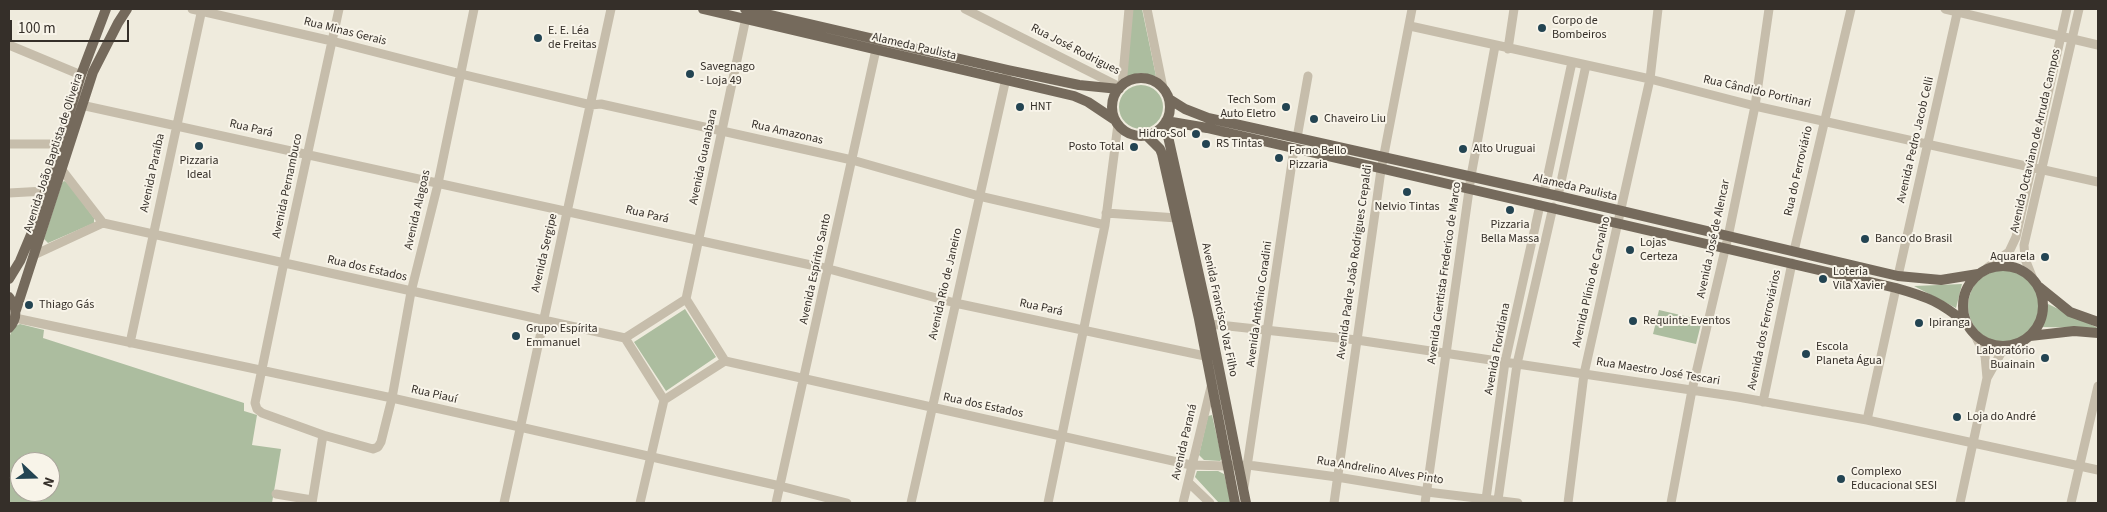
<!DOCTYPE html>
<meta charset="utf-8">
<style>
body{margin:0}
#map{position:relative;width:2107px;height:512px;overflow:hidden;background:#efebdd;font-family:"Source Sans 3",sans-serif}
canvas{display:block}
.frame{position:absolute;inset:0;border:10px solid #352f29;pointer-events:none}
.north{position:absolute;left:10px;top:452px;width:50px;height:50px;box-sizing:border-box;background:#f8f4e9;border:1px solid #aaa59c;border-radius:50%;rotate:111deg;font-size:14px;font-weight:700;line-height:20px;text-align:center;color:#352f29}
.north::after{content:'';display:block;margin:auto;width:18px;height:22px;background:#234452;clip-path:polygon(50% 0,100% 100%,50% 72%,0 100%)}
.scale{position:absolute;left:10px;top:20px;width:119px;height:22px;box-sizing:border-box;border:2px solid #352f29;border-top:0;padding-left:6px;font-size:15px;line-height:18px;white-space:nowrap;color:#352f29;-webkit-text-stroke:4px #f8f4e9;paint-order:stroke}
</style>
<div id="map">
<canvas width="2107" height="512"></canvas>
<div class="frame"></div>
<div class="north">N</div>
<div class="scale">100 m</div>
</div>
<script>
const c = document.querySelector('canvas').getContext('2d');
c.lineJoin = 'round';
function fill(path, color) {
  c.fillStyle = color;
  c.fill(path, 'evenodd');
}
function strokePath(path, color, width, dash) {
  c.strokeStyle = color;
  c.lineWidth = width;
  c.lineCap = dash ? 'butt' : 'round';
  c.setLineDash(dash || []);
  c.stroke(path);
}
function write(font, color, halo, rows, align = 'center') {
  c.font = font + ' "Source Sans 3",sans-serif';
  c.lineWidth = 4;
  c.setLineDash([]);
  c.textBaseline = 'middle';
  c.strokeStyle = halo;
  c.fillStyle = color;
  for (const [text, x, y, turn = 0] of rows) {
    c.save();
    c.translate(x, y);
    c.rotate((+turn || 0) * Math.PI / 180);
    c.textAlign = isNaN(turn) ? turn : align;
    if (halo) c.strokeText(text, 0, 0);
    c.fillText(text, 0, 0);
    c.restore();
  }
}
fill(new Path2D(`
 M1132,9H1142L1156,76L1140,73L1125,77Z
 M1119 107a22 22 0 1 1 44 0a22 22 0 1 1-44 0Z
 M64,181L67,182L94,218V223L48,243L44,239L62,183Z
 M1968 306a36 36 0 1 1 72 0a36 36 0 1 1-72 0Z
 M1962,284L1956,308L1914,286Z
 M2048,304L2098,328L2042,327Z
 M685,309L716,357L666,391L634,342Z
 M1659,310L1702,320L1696,344L1653,334Z
 M20,324L44,330L43,338L244,403V411L257,415L252,445L281,449L272,503H9V338L13,327ZM20,462H50V492H20Z
 M1212,415L1222,459L1220,461L1204,460L1199,455L1208,416Z
 M1197,471H1218L1224,474L1231,503H1219L1195,477Z`), '#acbd9f');
strokePath(new Path2D(`
 M192,9L332,41L461,74L591,105L601,104L852,160L979,196L1105,225
 M339,9L284,262L255,403L257,409L262,413L323,435L373,449L378,447L381,442L392,398L411,292L437,188L474,9
 M965,9L1120,87
 M1147,9L1163,88
 M1945,9L2098,45
 M1410,26L1650,79L1755,106L2098,182
 M9,45L81,75
 M1508,49L1514,9
 M1122,86L1129,9
 M81,105L829,269L955,303L1205,356
 M1297,138L1308,76
 M9,144H59
 M62,170L103,223
 M9,193L45,191
 M1544,193L1572,62
 M1558,196L1586,65
 M1106,213L1177,218
 M1794,251L1851,9
 M34,255L103,223L625,338
 M1987,268L2009,252L2016,237L2067,9
 M1898,276L1958,9
 M2033,279L2025,259L2024,245L2079,9
 M15,318L392,398L780,486L847,503
 M1210,324L1357,340L1738,397L1867,420L2098,470
 M130,343L202,9
 M725,361L1191,465L1227,466L1248,465L1337,477L1427,492L1518,503
 M725,361L686,299L747,13
 M1987,378L2001,353L2011,346
 M664,400L625,338L686,299
 M1763,402L1792,263
 M1867,420L1896,288
 M1188,482L1210,503
 M1244,487L1294,149
 M276,494L312,500
 M1486,499L1505,362L1540,205
 M1498,500L1517,364L1553,207
 M312,503L323,435
 M504,503L611,9
 M640,503L664,400L725,361
 M776,503L877,45
 M911,503L1007,74
 M1048,503L1105,225L1118,124
 M1183,503L1211,387
 M1334,503L1381,170L1412,9
 M1425,503L1471,176L1495,46
 M1568,503L1584,374L1650,79L1658,9
 M1671,503L1692,390L1728,237L1755,106L1769,9
 M1960,503L1987,378L1985,356L1975,335
 M2071,503L2098,386`), '#c6bdab', 9);
strokePath(new Path2D(`
 M703,9L1074,96L1088,102L1115,120
 M745,9L1008,70L1079,85L1119,89
 M1112 107a29 29 0 1 1 58 0a29 29 0 1 1-58 0Z
 M1169,99L1185,109L1208,118L1558,196L1898,276L1941,280L1978,274
 M1166,121L1207,128C1436,182 1666,233 1896,288C1928,297 1941,302 1967,324
 M1165,123L1210,324L1246,503
 M1147,136L1160,149L1162,154L1199,319L1235,503
 M1963 306a40 40 0 1 1 80 0a40 40 0 1 1-80 0Z
 M9,279L20,261L33,230L81,75L106,9
 M2039,287L2070,312L2098,322
 M9,297C17,307 18,318 9,328
 M16,310L93,72L118,23L127,9
 M2030,336L2074,331L2098,333`), '#756a5c', 10);
for (const [x, y, r, color] of [
 [1542,28,5,"#234452"],
 [538,38,5,"#234452"],
 [690,74,5,"#234452"],
 [1020,107,5,"#234452"],
 [1286,107,5,"#234452"],
 [1314,119,5,"#234452"],
 [1196,134,5,"#234452"],
 [1206,144,5,"#234452"],
 [199,146,5,"#234452"],
 [1134,147,5,"#234452"],
 [1463,149,5,"#234452"],
 [1279,158,5,"#234452"],
 [1407,192,5,"#234452"],
 [1510,210,5,"#234452"],
 [1865,239,5,"#234452"],
 [1630,250,5,"#234452"],
 [2045,257,5,"#234452"],
 [1823,279,5,"#234452"],
 [29,305,5,"#234452"],
 [1633,321,5,"#234452"],
 [1919,323,5,"#234452"],
 [516,336,5,"#234452"],
 [1806,354,5,"#234452"],
 [2045,358,5,"#234452"],
 [1957,417,5,"#234452"],
 [1841,479,5,"#234452"]
]) {
  const dot = new Path2D();
  dot.arc(x, y, r, 0, 2 * Math.PI);
  c.fillStyle = color;
  c.fill(dot);
  strokePath(dot, '#f8f4e9', 2);
}
write('12px', '#352f29', '#f8f4e9', [
 ["Corpo de",1552,21],
 ["Bombeiros",1552,35],
 ["E. E. Léa",548,31],
 ["de Freitas",548,45],
 ["Savegnago",700,67],
 ["- Loja 49",700,81],
 ["Tech Som",1276,100,"right"],
 ["Auto Eletro",1276,114,"right"],
 ["HNT",1030,107],
 ["Chaveiro Liu",1324,119],
 ["Hidro-Sol",1186,134,"right"],
 ["RS Tintas",1216,144],
 ["Posto Total",1124,147,"right"],
 ["Alto Uruguai",1473,149],
 ["Forno Bello",1289,151],
 ["Pizzaria",1289,165],
 ["Pizzaria",199,161,"center"],
 ["Ideal",199,175,"center"],
 ["Nelvio Tintas",1407,207,"center"],
 ["Pizzaria",1510,225,"center"],
 ["Bella Massa",1510,239,"center"],
 ["Banco do Brasil",1875,239],
 ["Lojas",1640,243],
 ["Certeza",1640,257],
 ["Aquarela",2035,257,"right"],
 ["Loteria",1833,272],
 ["Vila Xavier",1833,286],
 ["Thiago Gás",39,305],
 ["Requinte Eventos",1643,321],
 ["Ipiranga",1929,323],
 ["Grupo Espírita",526,329],
 ["Emmanuel",526,343],
 ["Escola",1816,347],
 ["Planeta Água",1816,361],
 ["Laboratório",2035,351,"right"],
 ["Buainain",2035,365,"right"],
 ["Loja do André",1967,417],
 ["Complexo",1851,472],
 ["Educacional SESI",1851,486]
], 'left');
write('12px', '#352f29', '#f8f4e9', [
 ["Rua Minas Gerais",345,32,14],
 ["Alameda Paulista",914,47,13],
 ["Rua José Rodrigues",1075,50,27],
 ["Rua Cândido Portinari",1757,92,13],
 ["Rua Pará",251,129,13],
 ["Rua Amazonas",787,133,13],
 ["Avenida Pedro Jacob Celli",1916,140,-77],
 ["Avenida Octaviano de Arruda Campos",2036,141,-77],
 ["Avenida João Baptista de Oliveira",54,153,-72],
 ["Avenida Guanabara",704,157,-78],
 ["Rua do Ferroviário",1799,171,-77],
 ["Avenida Paraíba",153,173,-78],
 ["Avenida Pernambuco",288,186,-78],
 ["Alameda Paulista",1575,188,13],
 ["Avenida Alagoas",418,210,-77],
 ["Rua Pará",647,215,13],
 ["Avenida José de Alencar",1714,239,-78],
 ["Avenida Sergipe",545,253,-77],
 ["Avenida Padre João Rodrigues Crepaldi",1355,262,-82],
 ["Rua dos Estados",367,269,13],
 ["Avenida Espírito Santo",816,269,-78],
 ["Avenida Cientista Frederico de Marco",1445,273,-82],
 ["Avenida Plínio de Carvalho",1592,282,-77],
 ["Avenida Rio de Janeiro",946,284,-77],
 ["Avenida Antônio Coradini",1260,304,-82],
 ["Rua Pará",1041,308,12],
 ["Avenida Francisco Vaz Filho",1219,310,78],
 ["Avenida dos Ferroviários",1765,330,-78],
 ["Avenida Floridiana",1498,349,-79],
 ["Rua Maestro José Tescari",1658,372,9],
 ["Rua Piauí",434,395,13],
 ["Rua dos Estados",983,406,12],
 ["Avenida Paraná",1185,442,-77],
 ["Rua Andrelino Alves Pinto",1380,471,9]
]);
</script>
